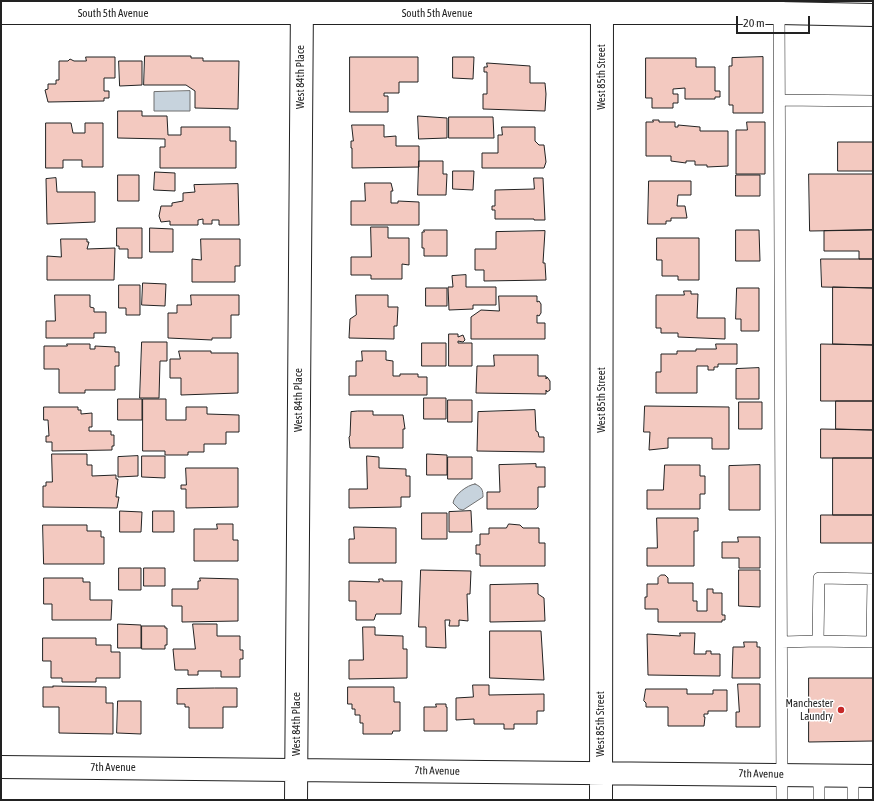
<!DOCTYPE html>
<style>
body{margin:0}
#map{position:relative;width:874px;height:801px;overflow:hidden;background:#fff;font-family:"Asap Condensed",sans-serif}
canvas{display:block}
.frame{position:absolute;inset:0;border:2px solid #222;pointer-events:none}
.scale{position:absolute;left:736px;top:16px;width:74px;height:18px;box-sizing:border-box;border:2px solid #222;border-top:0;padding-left:5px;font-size:12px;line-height:14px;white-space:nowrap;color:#222;-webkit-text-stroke:3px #fff;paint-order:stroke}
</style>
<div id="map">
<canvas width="874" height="801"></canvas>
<div class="frame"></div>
<div class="scale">20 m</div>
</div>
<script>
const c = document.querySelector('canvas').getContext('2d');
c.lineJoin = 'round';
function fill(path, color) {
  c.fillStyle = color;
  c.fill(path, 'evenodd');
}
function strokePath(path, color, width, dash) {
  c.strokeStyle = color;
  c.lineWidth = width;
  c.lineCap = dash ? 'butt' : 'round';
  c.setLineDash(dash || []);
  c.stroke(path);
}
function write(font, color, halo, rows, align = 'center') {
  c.font = font + ' "Asap Condensed",sans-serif';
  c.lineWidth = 3;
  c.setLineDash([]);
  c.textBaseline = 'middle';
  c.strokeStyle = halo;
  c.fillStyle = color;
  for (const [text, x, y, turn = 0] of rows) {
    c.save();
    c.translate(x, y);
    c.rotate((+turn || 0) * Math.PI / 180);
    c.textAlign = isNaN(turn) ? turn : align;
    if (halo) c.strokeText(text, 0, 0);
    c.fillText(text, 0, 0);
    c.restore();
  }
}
const water = new Path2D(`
 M190,91V111H154V92Z
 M475,484C482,487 483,490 483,497L463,510L459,509L453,503C454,495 467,485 475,484Z`);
fill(water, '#c7d3dd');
strokePath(water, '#6f6f6f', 1);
const building = new Path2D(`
 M145,56H191V58H203V61H239L238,109L195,108V91L186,85H144Z
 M86,57H115V78H104V91H109V98H104V101L48,102L45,90L48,89V84H56V80H59V61H68L70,59L74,61H86Z
 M350,57H418V82H399V93H384V96H388V112H350Z
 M453,57H474L473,79L453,78Z
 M763,57V113H733V105H729V66H732V58Z
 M646,58H696V67H715V91H720V97H715V99H685V88L673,89V94H678V103H673V108H652V98H646Z
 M119,61H142V85L120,86Z
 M487,63L530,66V83H545L546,94L545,111L483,109V94H487V72H484V67H487Z
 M118,111H142V116H167L168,135H181V127H230V141H236V168H160V147H165V139L118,138Z
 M418,116L447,118V138L419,139Z
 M449,117H493L494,138H449Z
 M653,120H659V122H675V127H678V125L700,127V131H728V166L707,167V165H695V161H686V163L671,161V156H646V122H653Z
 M747,122H765V174H736V130H747Z
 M46,123H71L73,133H85V123H103V167H82V160H63V168H46Z
 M352,125H384V137L396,136V146H419V167L352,168V148H351V141H353Z
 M502,127H535V141L539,145H544L546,162L544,168H482V153H498V135H502Z
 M838,142H873V171H838Z
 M419,161H443V174H447L446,195H418Z
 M453,171H474L473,190L453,189Z
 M155,172L175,173V191L154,190Z
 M809,174H873V230L810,231Z
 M118,175H139V201H118Z
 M736,175H760V196H736Z
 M56,178L57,192H95V222L47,224L46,179Z
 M534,178H543L545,220H534V219H495V210H492V206H495V190L534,189Z
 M649,181H691V195H678L677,206H685L687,218H671V221H666V224H648Z
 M365,183H391L393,191H391V203H398V201L419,202V225H351V201H365Z
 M238,184L239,225H219V220H212V224H203V219L198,220V225H170V221L161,222L159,216L161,206H172V203L183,201V193L195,192L194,185Z
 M371,227H388V238H409V265L402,264V279H371V275H351V257H371Z
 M117,228H142V258H128V249H119V246H117Z
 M150,228L173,229V252H150Z
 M424,230H447V256H424V248H422V232H424Z
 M736,230H759L760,261H736Z
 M873,230V259H859V251H824V231Z
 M545,231L543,263H545L546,280L484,281V270H475V249H496V232Z
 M657,238H699V280H678V276H662V260H657Z
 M61,239H87V242H89L87,249L115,248L114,280H47V256L61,257Z
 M201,239H240V266H235V282H192V259L201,260Z
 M821,259H873V288L822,287Z
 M466,275V287H496V305H473V309L449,310L448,287H453L452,276Z
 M143,283L166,284L165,306L142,305Z
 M119,285H140V315H126V308H119Z
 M833,287L873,288V345L833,344Z
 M426,288H447V306H426Z
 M737,288H759V331H741V319H736Z
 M684,291H691V294H698L697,318H725V339L678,337V333H661V328H656V295H684Z
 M55,295H90V307L94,308V312H106V333H94V338H46V321H55Z
 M191,295H239V315H231V338H212V340L168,338V313H177V305H191Z
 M356,295H388V307H398L397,326H394V339L349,338L350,319L356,315Z
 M499,296H537V302L539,301L541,304V313L539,316L537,315V323H545V339H471V317L481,310L499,311Z
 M449,334H458V337L463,335L465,340L463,342L458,341V343H472V366H449Z
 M142,342H167V361H160L159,398H140Z
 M422,343H446V366H422Z
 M67,344H90V349H95V346L115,347V352H119V366H115V390H85V393H59V369H44V346H67Z
 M716,344H737V364H718V367H714V370H708V366H697V393H656V372H661V354H677V351H696V349H716Z
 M821,344L873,345V401H821Z
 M179,351H211V353H238V393L181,395V378H170V359H180Z
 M362,351H386V360L393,361V376H400V374H418V377H427V395H349V376H356V361H362Z
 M494,355H538V376H546V379L547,377L550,381V390L547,392L546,390V394L476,393L477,366H494Z
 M759,368V399H736V369Z
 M424,398H446V419H424Z
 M118,399H142V420H118Z
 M143,399H166V420H186V407H207V414L239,415V432H226V444H204V452H188V455H165V451H143Z
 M448,400H472V422H448Z
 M836,401H873V430L836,429Z
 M739,402H762V429H739Z
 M645,406L729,407V449H712V438H668V448L649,450L650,432H644Z
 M44,407H78V410H81V414L92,413V427H89V431H111V435H114V446H112V450L52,451V442H46V436H49L48,420H44Z
 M535,410L536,431L538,432L539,437H544V452L477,451L478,412Z
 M358,411H373V415H403L405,429H403V448H350L349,437L350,436L351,412Z
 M821,429L873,430V458H821Z
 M52,454H87V465H92V476L116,475V479H118L116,497H119L117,508L43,507V486H46V482H52Z
 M427,454L447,455V475H427Z
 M138,456V476L118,477V457Z
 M142,456H165V478L142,477Z
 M367,456L379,457V468L406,469V476H410V497H401V507L349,508V489H367Z
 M448,457H472V479H448Z
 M833,458H873V515H833Z
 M536,464V467H545V487H538V507L536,509H487V492H500L499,465Z
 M665,465H700V476H705V494H700V509H647V490H663Z
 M760,465V510H729V466Z
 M186,468H238V507L186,508V489H181V485H186Z
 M120,511L142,512L141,532H120Z
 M153,511H174V532H153Z
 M471,511L472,532H449V512Z
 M422,513H447V539H422Z
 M821,515H873V543H821Z
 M657,518H698V531H694V566H647V548H657Z
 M217,524H233V540H238V561H194V529H217Z
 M509,524L520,525L523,528H539V543H545V566H480V554H476V545H480V534H489V528H506Z
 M43,525H87V531H101V537H104V564H44Z
 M354,527L396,528V563H349V539H354Z
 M738,537H760V568H739V558H722V542H738Z
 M119,568H141V590H119Z
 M144,568H165V586H144Z
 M421,570L471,571L470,594H467L468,621L459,620V626H449L450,620H445L446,648L426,647V627H419Z
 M739,570H760V607L739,606Z
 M661,575H665L668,578V583H693V601H697V611H707V589H713V593H722V615H725V620H722V622H658V609H645V597H647V584H658V578Z
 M44,578H83V582H90V600H112L111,620H52V604H44Z
 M200,578L238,579V621L182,622V606H172V589H198V581H200Z
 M379,579H383V581H402L401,614H376L374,620H356V601H349V581L379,582Z
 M538,584V594L544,598L545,621L490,622V585Z
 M118,624L141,625V648H118Z
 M193,624H217V636H240V650H243V659H240V677H221V671H198V675H188V670H175L173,649H195Z
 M142,626H165V628H167V645H165V649H142Z
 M363,627H375V635L403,636V649H407V678L349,679V660H363Z
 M490,631H541L544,680L490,678Z
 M680,633H695L694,654H706V651H711V654H720V676L648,675L647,634L680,636Z
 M43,638H96V645H111V652H120V678H96V682H62V678H51V661H43Z
 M744,642H757V647H760V678H732L733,647H744Z
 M809,678H873V741L809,742Z
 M738,684H760V727H736V712H739Z
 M473,685H489V695L544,694V711H537V724H514V729H504V724H474V719L456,720V698L473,697Z
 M53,686L106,687V703H113V734L59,733V707H43V687H53Z
 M348,687H394V702H400V731H393L392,734H363V723H360V715H355V709H352V704H348Z
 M215,688H237V707H223V728H189V707H185V704H177V689Z
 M646,689H687V694H713V690H727V711H708V714H704V717H705L704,726H668V707H646V703L644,701Z
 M118,701H141V734L117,733Z
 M436,704H446V707H447V731H424V707H436Z`);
fill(building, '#f3c9c0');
strokePath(building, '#222', 1);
const service = new Path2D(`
 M779,1L782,800
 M779,100L873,101
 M819,578L873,579L872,642L818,641Z
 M782,642L818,641
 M819,800V775
 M853,800V775`);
const minor = new Path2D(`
 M1,767L873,776
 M296,800L302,1
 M601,800L602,1`);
const tertiary = new Path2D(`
 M1,13H779L873,15`);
strokePath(service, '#222', 12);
strokePath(minor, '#222', 24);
strokePath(tertiary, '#222', 24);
strokePath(service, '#fff', 11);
strokePath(minor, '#fff', 22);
strokePath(tertiary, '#fff', 22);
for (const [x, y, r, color] of [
 [841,710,4,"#c62828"]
]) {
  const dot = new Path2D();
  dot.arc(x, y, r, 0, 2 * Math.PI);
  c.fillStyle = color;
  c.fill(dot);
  strokePath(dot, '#fff', 1.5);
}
write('11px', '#222', '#fff', [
 ["South 5th Avenue",113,14],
 ["South 5th Avenue",437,14],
 ["West 84th Place",301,77,-90],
 ["West 85th Street",602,77,-90],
 ["West 84th Place",299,400,-90],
 ["West 85th Street",602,400,-90],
 ["West 84th Place",297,724,-90],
 ["West 85th Street",601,724,-90],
 ["7th Avenue",113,768],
 ["7th Avenue",437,771,1],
 ["7th Avenue",761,774,1]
]);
write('11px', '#222', '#fff', [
 ["Manchester",833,704],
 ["Laundry",833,717]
], 'right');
</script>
